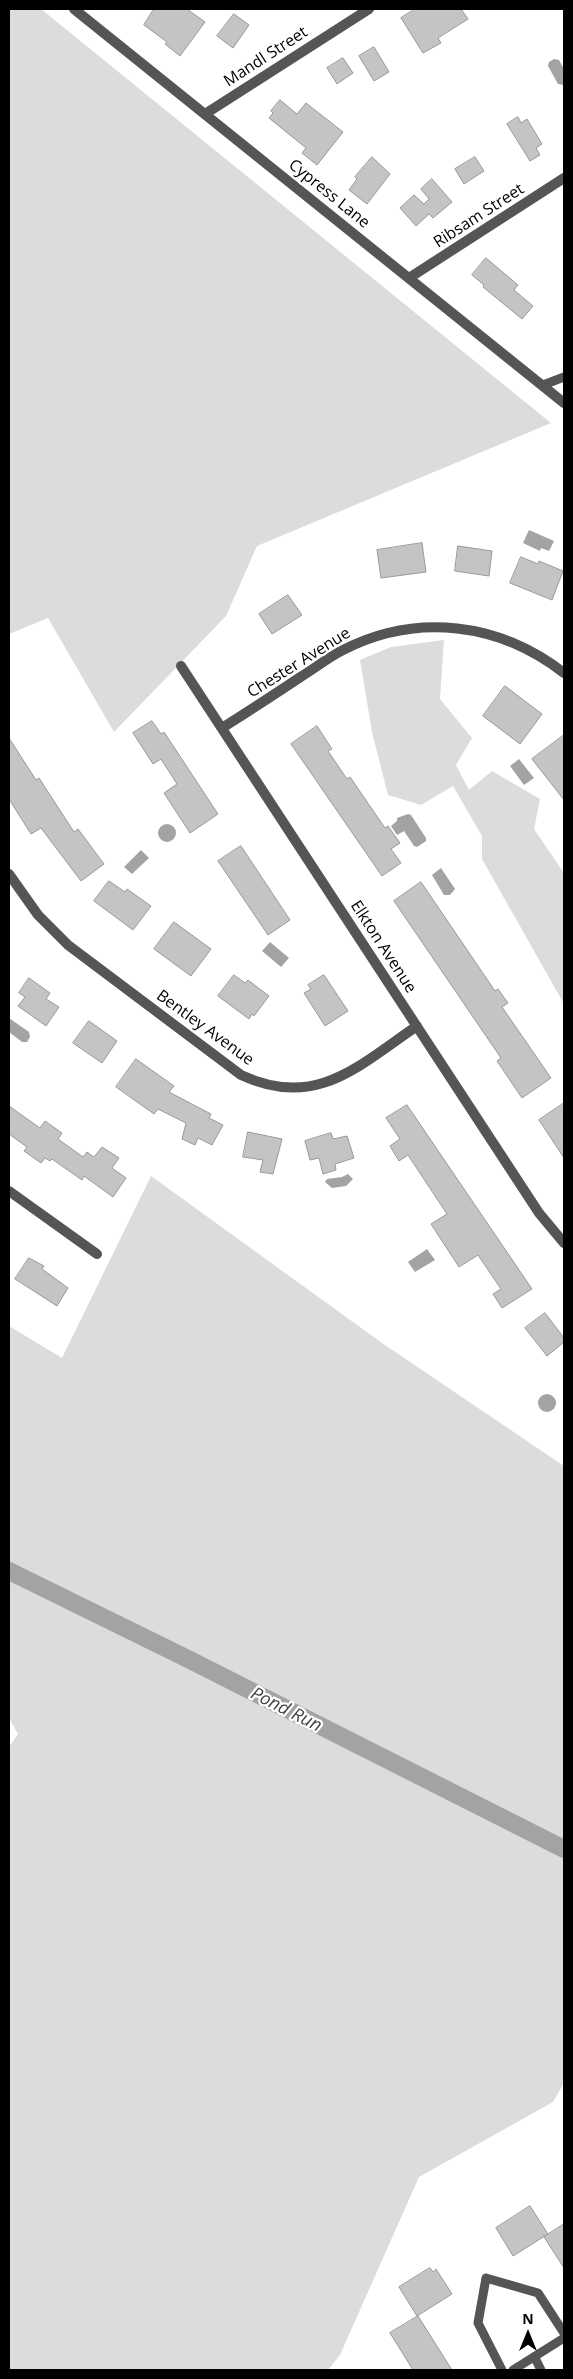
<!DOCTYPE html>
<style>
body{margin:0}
#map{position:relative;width:573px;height:2379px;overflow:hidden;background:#fff;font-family:"Open Sans",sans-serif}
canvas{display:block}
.frame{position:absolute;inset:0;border:10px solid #000;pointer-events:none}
.north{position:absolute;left:503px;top:2309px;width:50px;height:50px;-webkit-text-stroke:4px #fff;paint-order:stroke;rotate:0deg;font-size:14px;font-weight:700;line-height:20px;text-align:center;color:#000}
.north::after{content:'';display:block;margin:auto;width:18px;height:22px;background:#000;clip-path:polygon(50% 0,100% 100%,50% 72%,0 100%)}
</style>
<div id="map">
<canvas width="573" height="2379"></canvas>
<div class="frame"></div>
<div class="north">N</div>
</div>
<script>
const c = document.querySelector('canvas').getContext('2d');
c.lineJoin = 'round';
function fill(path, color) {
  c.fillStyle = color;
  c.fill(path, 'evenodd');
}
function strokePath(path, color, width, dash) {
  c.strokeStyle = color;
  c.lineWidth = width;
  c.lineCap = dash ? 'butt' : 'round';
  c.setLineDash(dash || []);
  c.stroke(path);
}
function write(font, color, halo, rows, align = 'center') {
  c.font = font + ' "Open Sans",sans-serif';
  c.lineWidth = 4.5;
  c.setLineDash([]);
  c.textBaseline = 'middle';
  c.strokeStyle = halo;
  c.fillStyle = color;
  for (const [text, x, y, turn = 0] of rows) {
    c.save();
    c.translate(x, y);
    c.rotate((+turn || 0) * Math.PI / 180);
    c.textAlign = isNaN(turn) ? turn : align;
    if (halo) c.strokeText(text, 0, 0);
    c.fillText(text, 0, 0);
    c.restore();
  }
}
fill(new Path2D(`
 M9,9H41L551,423L257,546L226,616L114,732L48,618L9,634Z
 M444,640L440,699L472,738L456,765L469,790L492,771L540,799L534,829L564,873V1004L482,859V836L453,786L421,805L388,795L372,732L360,660L391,647Z
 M151,1176L382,1343L564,1466V2083L553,2102L419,2177L340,2355L328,2370H9V1747L18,1734L9,1718V1326L62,1358Z`), '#dcdcdc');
fill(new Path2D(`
 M554,59L559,60L564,69L563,85L558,84L548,66L549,62Z
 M529,530L554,541L549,551L541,548L540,551L523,543Z
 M519,759L534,778L524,785L510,766Z
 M408,814L411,815L426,838V841L417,847L414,846L404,831L397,835L391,826L397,821V818Z
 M158 833a9 9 0 1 1 18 0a9 9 0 1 1-18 0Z
 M141,850L149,858L132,874L124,867Z
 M441,868L455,889L450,895H444L432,875Z
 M270,942L289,958L281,967L262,951Z
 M9,1018L29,1032L30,1037L27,1042H22L9,1032Z
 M348,1174L353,1179L346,1186L332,1188L325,1182L327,1179L342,1177Z
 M427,1249L435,1260L415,1272L408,1262Z
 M538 1403a9 9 0 1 1 18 0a9 9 0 1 1-18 0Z`), '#a3a3a3');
strokePath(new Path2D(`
 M9,1571L186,1658L564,1849`), '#a3a3a3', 18);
const building = new Path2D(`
 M154,9H187L205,22L180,56L165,44L167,42L144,25Z
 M415,9H461L468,19L438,38L441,43L423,53L401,18Z
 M234,14L249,25L233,48L217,36Z
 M374,47L389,72L374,81L359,56Z
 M343,58L353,73L337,84L327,68Z
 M280,100L297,114L306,103L343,132L317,165L302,153L306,148L269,118L273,113L271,111Z
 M518,117L521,123L527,119L542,144L536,148L540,155L530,161L507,124Z
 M372,157L390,174L367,204L349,190L357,179L355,177Z
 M475,157L484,171L464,184L455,169Z
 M432,179L452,202L433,218L429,214L416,226L400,208L414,195L424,204L429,199L421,189Z
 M486,258L518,285L514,290L533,306L522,319L483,287L484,285L472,275Z
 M422,543L426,572L381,578L377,550Z
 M458,546L492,551L489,576L455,571Z
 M521,557L538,564L539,561L563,571L552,600L510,583Z
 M288,595L302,615L272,634L259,614Z
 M505,686L542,714L520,744L483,716Z
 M152,721L161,734L164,732L218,814L190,833L164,793L177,784L161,759L153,764L133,733Z
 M317,726L332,749L328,751L347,779L350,777L385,828L388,826L400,843L391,849L401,863L382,876L291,744Z
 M564,735V800L532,759Z
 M9,738L36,780L39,778L74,832L78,829L104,864L81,881L41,828L31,834L9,799Z
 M241,846L290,920L268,935L218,861Z
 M109,881L125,892L127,889L151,906L133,930L94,901Z
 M421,882L495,991L498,989L508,1003L502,1007L551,1078L522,1098L497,1061L501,1058L394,901Z
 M174,922L211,949L191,976L154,949Z
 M234,975L245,983L248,980L269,996L254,1016L252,1014L249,1019L218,996Z
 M324,975L348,1011L325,1026L304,993L311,989L308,985Z
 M29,978L50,993L46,999L59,1007L46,1026L18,1006L25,997L19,993Z
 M89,1021L117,1041L102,1063L73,1043Z
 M136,1059L174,1086L169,1092L211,1114L209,1118L223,1125L212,1145L198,1138L195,1145L182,1139L186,1123L158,1109L154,1114L116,1087Z
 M564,1103V1158L539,1120Z
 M407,1105L532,1289L502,1308L493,1294L501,1289L478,1255L459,1267L431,1224L447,1214L408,1155L399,1161L390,1146L400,1139L386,1118Z
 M9,1106L40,1128L45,1121L62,1133L58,1139L83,1157L87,1152L94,1157L102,1147L119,1158L112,1168L126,1178L113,1197L84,1176L82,1180L52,1159L50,1161L45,1158L41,1163L24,1151L27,1147L9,1134Z
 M248,1132L282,1139L273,1174L260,1172L263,1160L243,1157Z
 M331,1133L333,1139L347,1136L354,1158L335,1164L336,1170L323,1174L319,1158L310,1160L305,1141Z
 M29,1258L44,1266L42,1269L68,1288L57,1306L15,1279Z
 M545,1313L564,1338V1342L547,1356L525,1328Z
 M530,2206L548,2234L513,2256L496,2228Z
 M564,2224V2268L544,2237Z
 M430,2268L433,2272L436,2269L452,2294L417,2316L399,2287Z
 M418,2316L452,2370H413L390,2333Z`);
fill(building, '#c4c4c4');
strokePath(building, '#999', 1);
strokePath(new Path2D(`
 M543,385L564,377
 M535,2358L541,2370
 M502,2370L478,2323L486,2278L538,2293L564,2333
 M513,2370L564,2338`), '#555', 9);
strokePath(new Path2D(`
 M205,114L369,9
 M409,278L564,178
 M181,666L539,1213L564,1243
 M222,728C249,711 275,694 302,676C315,668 329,657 343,650C417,612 500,623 564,673
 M9,874L38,915L68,945L241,1075C316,1110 358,1066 417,1026
 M9,1191L97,1254`), '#555', 10);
strokePath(new Path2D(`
 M74,9L564,403`), '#555', 10);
write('16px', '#000', '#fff', [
 ["Mandl Street",266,57,-33],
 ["Cypress Lane",329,194,39],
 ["Ribsam Street",479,216,-33],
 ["Chester Avenue",299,663,-32],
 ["Elkton Avenue",383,947,57],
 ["Bentley Avenue",205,1028,36]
]);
write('italic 18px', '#444', '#fff', [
 ["Pond Run",286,1710,27]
]);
</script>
